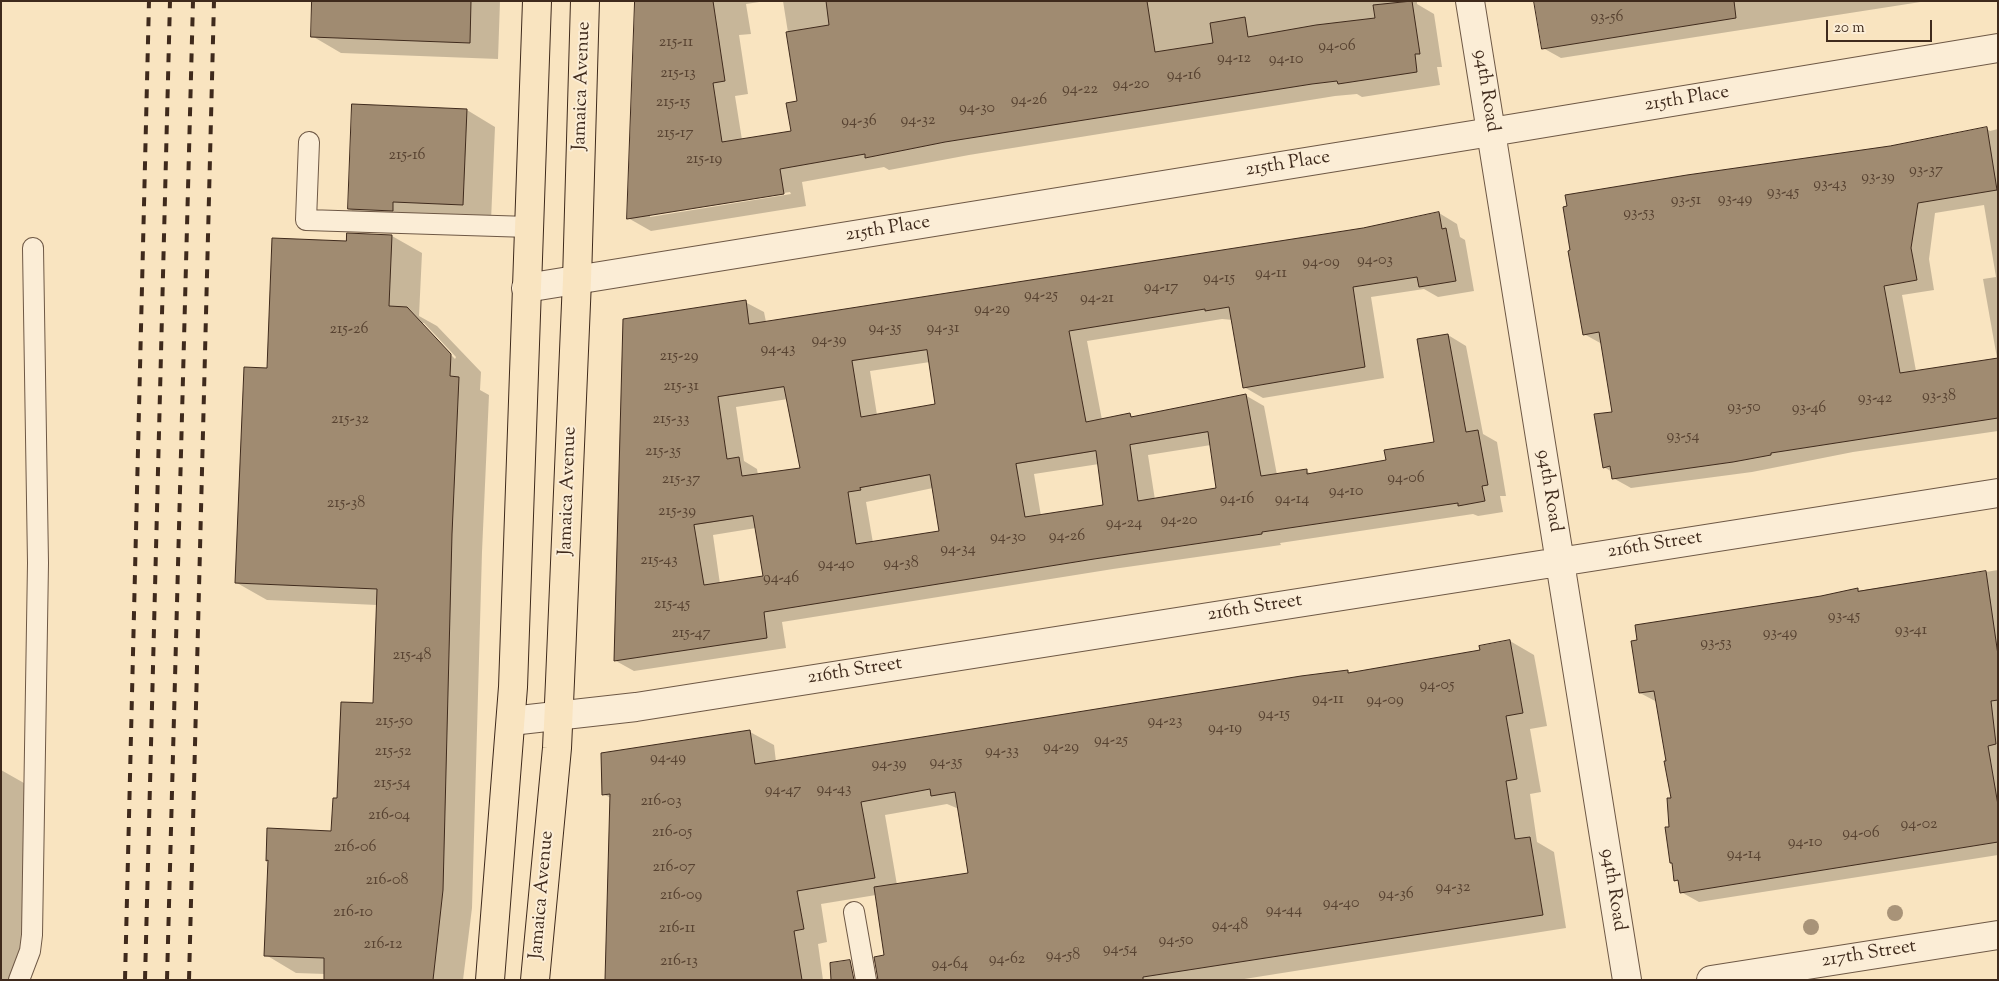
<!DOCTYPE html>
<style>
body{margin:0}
#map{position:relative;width:1999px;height:981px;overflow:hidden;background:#f9e4c0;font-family:"Sorts Mill Goudy",serif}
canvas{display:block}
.frame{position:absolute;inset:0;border:2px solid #3f2a1c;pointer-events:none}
.scale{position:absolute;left:1826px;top:20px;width:106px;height:22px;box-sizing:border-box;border:2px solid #3f2a1c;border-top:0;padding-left:6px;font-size:15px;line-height:18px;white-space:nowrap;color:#3f2a1c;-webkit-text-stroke:4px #fbedd6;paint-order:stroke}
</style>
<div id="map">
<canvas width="1999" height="981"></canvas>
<div class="frame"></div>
<div class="scale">20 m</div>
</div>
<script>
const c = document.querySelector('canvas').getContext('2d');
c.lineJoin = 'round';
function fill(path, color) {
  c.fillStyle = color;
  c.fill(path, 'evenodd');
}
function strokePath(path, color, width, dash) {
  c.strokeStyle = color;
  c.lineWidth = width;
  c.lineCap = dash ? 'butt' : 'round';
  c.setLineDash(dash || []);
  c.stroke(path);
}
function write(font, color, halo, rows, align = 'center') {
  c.font = font + ' "Sorts Mill Goudy",serif';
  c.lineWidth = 4;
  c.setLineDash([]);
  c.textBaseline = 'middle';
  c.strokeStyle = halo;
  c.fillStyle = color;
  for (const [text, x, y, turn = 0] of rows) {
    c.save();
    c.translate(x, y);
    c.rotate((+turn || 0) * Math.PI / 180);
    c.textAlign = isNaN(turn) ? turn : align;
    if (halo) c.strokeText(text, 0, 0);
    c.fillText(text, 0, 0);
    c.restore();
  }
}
fill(new Path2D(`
 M314,1H500L498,59L341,53L312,36Z
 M636,1H766L746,4L751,34L739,35L748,94L735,96L742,140L792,132L799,102L783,1H1417V4L1434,14L1442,67H1437L1440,85L1362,97L1357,94L1335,96L969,155L889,170L884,167L802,182L806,206L651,231L628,218ZM790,192L791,194L650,217V214Z
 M1535,1H1927L1561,58L1543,48Z
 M467,110L495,127L491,221L378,225L349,209Z
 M1987,129L1990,131L1998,129V431L1853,452L1752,472L1631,488L1613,478L1612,472L1604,467L1614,413L1602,344L1584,334L1890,147ZM1984,205L1996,277L1983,279L1997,358L1916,371L1902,295L1934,290L1929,259L1935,213Z
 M1439,213L1457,224L1460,237L1465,240L1474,291L1438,297L1424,289L1371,297L1384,378L1263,398L1244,387L1233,320L1222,319L1087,341L1102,420L1130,415L1135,418L1245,395L1264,406L1277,475L1306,471L1312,474L1387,461L1436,443L1448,335L1466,346L1483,434L1497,442L1506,496H1500L1503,512L1478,516L1473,514L1280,543L1281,545L1113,569L782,622L786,648L634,671L616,661L745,302L764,312L766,322L1363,229ZM930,362L937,405L877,415L870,371ZM788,399L802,469L758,475L757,469L744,461L736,407ZM1211,445L1218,489L1155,500L1148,455ZM1099,464L1105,506L1041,516L1034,474ZM933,488L940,532L873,543L866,502ZM756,528L765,577L720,584L713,535Z
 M392,236L422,253L419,316L437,326L481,372L480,390L489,395L482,552L472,908L463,980H325V974L296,973L266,955L269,861L267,860L332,832L339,799L374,704L377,605L267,600L237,583L268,369L348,242ZM420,323H424L456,357L455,359Z
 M1998,570V855L1699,902L1681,892L1680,882L1675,880L1670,828L1672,799L1657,702L1640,693L1821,598L1857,590L1861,592Z
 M1510,641L1534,655L1547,726L1530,729L1541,792L1530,794L1537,842L1554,852L1566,928L1238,980H878L885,956L876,895L821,904L827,942L818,944L823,980H606L611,798L603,794L750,732L774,745L776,762L1347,671L1351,674L1481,651ZM947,804L959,809L969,874L897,885L885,815Z
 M1,770L31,787L24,968L11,980H1Z`), '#0003');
const building = new Path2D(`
 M312,1H471L470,43L311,37Z
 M635,1H713L725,81L713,83L722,142L791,131L786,103L797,101L786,32L829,25L826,1H1147L1155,52L1213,43L1210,23L1245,17L1248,37L1316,25L1375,18L1373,5L1412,1L1420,54H1415L1417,72L1338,84L1337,81L1312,84L945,142L865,158V154L780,169L784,194L627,219Z
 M1534,1H1734L1736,18L1542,49Z
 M352,104L467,109L463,205L393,202V211L348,209Z
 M1987,127L1997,190L1918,203L1911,248L1917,280L1884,286L1900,373L1998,358V418L1771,453V455L1733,462L1612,479L1610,466L1603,468L1594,414L1612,412L1599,332L1583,335L1568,251L1570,250L1563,207L1567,206L1565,195L1687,175L1890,146Z
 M1439,212L1442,229L1446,228L1456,281L1419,287L1417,277L1353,287L1365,367L1243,388L1229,307L1205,311V309L1069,331L1086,422L1130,413L1131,417L1246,394L1261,476L1307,469V474L1386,460L1384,450L1434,442L1417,339L1448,334L1466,432L1478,430L1488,485L1482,486L1485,501L1458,506V503L1262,532V534L1094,559L764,612L767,638L614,661L623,319L746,300L749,324L1363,228ZM927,350L935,404L861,417L852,361ZM784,387L800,468L742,476L739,457L727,459L718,397ZM1208,432L1216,488L1138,501L1130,445ZM1096,451L1103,505L1025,517L1016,464ZM930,475L939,531L856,544L848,492L861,490L860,488ZM753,516L763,576L704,585L694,525Z
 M347,233L392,235L389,306L407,307L451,354L450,376L459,377L452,534L443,890L433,980H324V958L264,956L268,860L266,861L267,828L331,831L333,798H337L341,702L373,703L377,589L235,583L244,367L267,368L272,238L346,241Z
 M1986,571L1998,655V700L1991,701L1996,744L1988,746L1998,805V842L1680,893L1678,880L1674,881L1672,863H1670L1665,827H1669L1667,798H1671L1664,761H1666L1654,691L1639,693L1631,641L1637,640L1635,625L1821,596L1858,588V591Z
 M1510,640L1523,713L1506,716L1517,779L1506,781L1515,839L1530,837L1543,915L1143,977V980H878L874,957L884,955L874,887L968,873L955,792L931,796L930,789L861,802L875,878L797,891L804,929L794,931L802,980H605L610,794L602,795L601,753L750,730L755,764L1301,676L1348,670V673L1480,650L1479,646Z
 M850,960L854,980H831L830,963Z`);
fill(building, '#a08b71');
strokePath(building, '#3f2a1c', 1);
const lane = new Path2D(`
 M309,142L306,220L529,227
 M854,912L866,980
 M19,980L30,951L32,935L38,563L33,248`);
const street = new Path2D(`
 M1470,1L1627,980
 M526,288L1491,132L1998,48
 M511,721L636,707L1998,493
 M1711,980L1998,935`);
const primary = new Path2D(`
 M490,980L513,687L537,1
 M535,980L557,748L560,681L577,280L585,1`);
strokePath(lane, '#6e5845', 22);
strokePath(street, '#6e5845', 30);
strokePath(primary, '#3f2a1c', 30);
strokePath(lane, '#fbedd6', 20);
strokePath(street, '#fbedd6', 28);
strokePath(primary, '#f9e4c0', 28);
strokePath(new Path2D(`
 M125,980L149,1
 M145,980L170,1
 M167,980L193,1
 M189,980L214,1`), '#3f2a1c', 4, [9, 9]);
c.fillStyle = '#a89378';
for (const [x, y] of [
 [1895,913],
 [1811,927]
]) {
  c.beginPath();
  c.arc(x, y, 8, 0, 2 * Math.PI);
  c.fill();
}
write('16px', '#574231', null, [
 ["93-56",1607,18],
 ["215-11",676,43],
 ["94-06",1337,47],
 ["94-12",1234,59],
 ["94-10",1286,60],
 ["215-13",678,74],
 ["94-16",1184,76],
 ["94-20",1131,85],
 ["94-22",1080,90],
 ["94-26",1029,101],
 ["215-15",673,103],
 ["94-30",977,109],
 ["94-32",918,121],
 ["94-36",859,122],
 ["215-17",675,134],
 ["215-16",407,156],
 ["215-19",704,160],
 ["93-37",1926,171],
 ["93-39",1878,178],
 ["93-43",1830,185],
 ["93-45",1783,193],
 ["93-49",1735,200],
 ["93-51",1686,201],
 ["93-53",1639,214],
 ["94-03",1375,261],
 ["94-09",1321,263],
 ["94-11",1271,274],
 ["94-15",1219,279],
 ["94-17",1161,288],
 ["94-25",1041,296],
 ["94-21",1097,299],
 ["94-29",992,310],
 ["94-35",885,329],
 ["94-31",943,329],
 ["215-26",349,330],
 ["94-39",829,341],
 ["94-43",778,350],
 ["215-29",679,357],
 ["215-31",681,387],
 ["93-38",1939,397],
 ["93-42",1875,399],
 ["93-50",1744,408],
 ["93-46",1809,409],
 ["215-32",350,420],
 ["215-33",671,420],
 ["93-54",1683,437],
 ["215-35",663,452],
 ["94-06",1406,479],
 ["215-37",681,480],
 ["94-10",1346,492],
 ["94-16",1237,500],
 ["94-14",1292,500],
 ["215-38",346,504],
 ["215-39",677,512],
 ["94-20",1179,521],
 ["94-24",1124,524],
 ["94-26",1067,537],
 ["94-30",1008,538],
 ["94-34",958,550],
 ["215-43",659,561],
 ["94-38",901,564],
 ["94-40",836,565],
 ["94-46",781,579],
 ["215-45",672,605],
 ["93-45",1844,617],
 ["93-41",1911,631],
 ["215-47",691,634],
 ["93-49",1780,634],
 ["93-53",1716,644],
 ["215-48",412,656],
 ["94-05",1437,686],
 ["94-11",1328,700],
 ["94-09",1385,701],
 ["94-15",1274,715],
 ["215-50",394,722],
 ["94-23",1165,722],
 ["94-19",1225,729],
 ["94-25",1111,741],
 ["94-29",1061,748],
 ["215-52",393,752],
 ["94-33",1002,752],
 ["94-49",668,759],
 ["94-35",946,763],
 ["94-39",889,765],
 ["215-54",392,784],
 ["94-43",834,790],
 ["94-47",783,791],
 ["216-03",661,802],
 ["216-04",389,816],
 ["94-02",1919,825],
 ["216-05",672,833],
 ["94-06",1861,834],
 ["94-10",1805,843],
 ["216-06",355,848],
 ["94-14",1744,855],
 ["216-07",674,868],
 ["216-08",387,881],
 ["94-32",1453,888],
 ["94-36",1396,895],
 ["216-09",681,896],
 ["94-40",1341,904],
 ["94-44",1284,911],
 ["216-10",353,913],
 ["94-48",1230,926],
 ["216-11",677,929],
 ["94-50",1176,941],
 ["216-12",383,945],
 ["94-54",1120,950],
 ["94-58",1063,956],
 ["94-62",1007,960],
 ["216-13",679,962],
 ["94-64",950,965]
]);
write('19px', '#3f2a1c', '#fbedd6', [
 ["Jamaica Avenue",583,86,-88],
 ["94th Road",1485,91,81],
 ["215th Place",1687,100,-9],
 ["215th Place",1288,165,-9],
 ["215th Place",888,230,-9],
 ["Jamaica Avenue",569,491,-88],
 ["94th Road",1548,491,81],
 ["216th Street",1655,546,-9],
 ["216th Street",1255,609,-9],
 ["216th Street",855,672,-9],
 ["94th Road",1612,890,81],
 ["Jamaica Avenue",543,895,-85],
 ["217th Street",1869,955,-9]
]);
</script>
